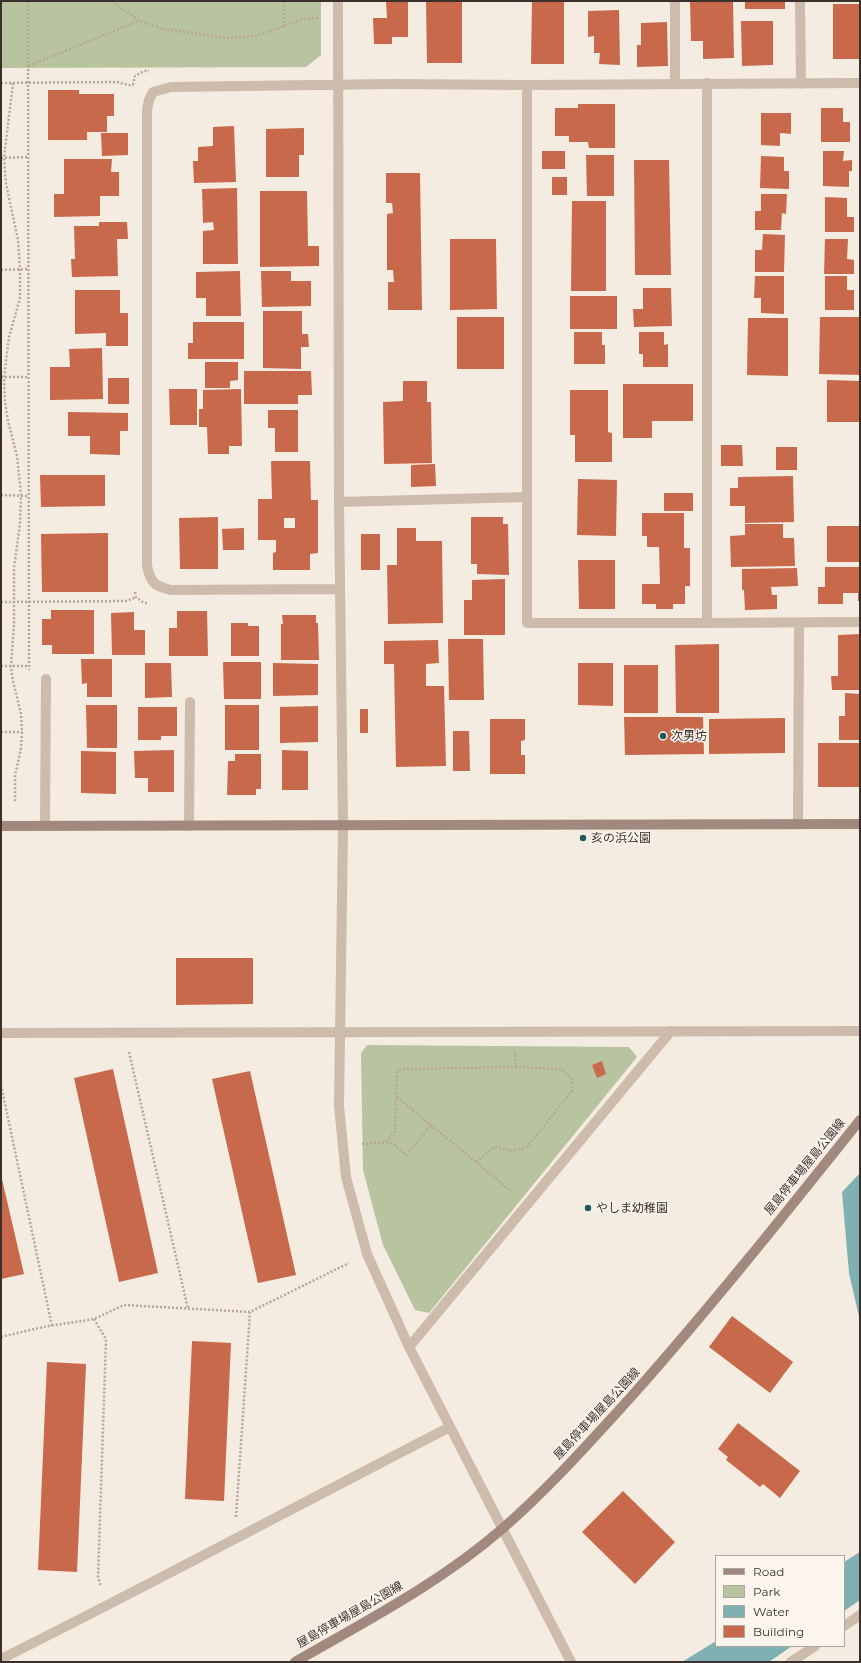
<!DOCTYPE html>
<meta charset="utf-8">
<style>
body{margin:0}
#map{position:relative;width:861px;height:1663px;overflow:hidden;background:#f4ebe1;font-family:Montserrat,sans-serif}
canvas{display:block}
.frame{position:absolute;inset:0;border:2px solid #3b302b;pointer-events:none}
.legend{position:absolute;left:715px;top:1555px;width:130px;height:92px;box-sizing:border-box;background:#fbf5ee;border:1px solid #aea6a0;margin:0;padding:5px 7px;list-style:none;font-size:12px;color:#3b302b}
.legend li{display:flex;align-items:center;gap:8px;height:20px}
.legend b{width:20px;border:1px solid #aea6a0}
</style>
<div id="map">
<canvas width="861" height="1663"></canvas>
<div class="frame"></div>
<ul class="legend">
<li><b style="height:5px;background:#a18a7d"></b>Road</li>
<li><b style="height:11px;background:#b8c4a0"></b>Park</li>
<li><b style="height:11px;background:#7fb0b2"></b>Water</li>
<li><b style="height:11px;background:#c8694b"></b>Building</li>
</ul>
</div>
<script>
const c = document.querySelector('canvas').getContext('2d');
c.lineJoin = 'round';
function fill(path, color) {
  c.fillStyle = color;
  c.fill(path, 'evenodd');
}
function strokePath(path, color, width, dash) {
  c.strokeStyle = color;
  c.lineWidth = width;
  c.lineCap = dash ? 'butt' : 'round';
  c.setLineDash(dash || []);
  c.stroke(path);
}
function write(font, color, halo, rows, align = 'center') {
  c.font = font + ' Montserrat,"Noto Sans JP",sans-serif';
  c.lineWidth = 3;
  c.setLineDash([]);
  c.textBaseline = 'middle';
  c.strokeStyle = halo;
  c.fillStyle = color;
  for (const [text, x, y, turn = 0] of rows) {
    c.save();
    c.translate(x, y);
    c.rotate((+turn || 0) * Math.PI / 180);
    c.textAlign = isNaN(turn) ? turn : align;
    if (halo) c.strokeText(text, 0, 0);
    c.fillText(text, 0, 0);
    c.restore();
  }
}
fill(new Path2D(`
 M1,1H321V55L306,67L1,68Z
 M367,1045L629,1047L637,1057L429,1313L415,1310L383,1245L363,1170L361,1053Z`), '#b8c4a0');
fill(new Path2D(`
 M860,1173V1321L849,1273L842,1192Z
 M860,1552V1600L844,1611V1562Z
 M716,1641V1646H792L769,1662H682Z`), '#7fb0b2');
fill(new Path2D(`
 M386,1H408V37H392V44H374L373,18H387Z
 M426,1H462V63H427Z
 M532,1H564V64H531Z
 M690,1H733L734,58L703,59V41H691Z
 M745,1H785V9H745Z
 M833,4H860V59H833Z
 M619,10L620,65L599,64L600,53H594V36L588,37V11Z
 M741,21H773V65L742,66Z
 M667,22L668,66L637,67V45H641V23Z
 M48,90H79V94H114V116H107V132H87V140H48Z
 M578,104H615V148H589L588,142H569V136H555V108H578Z
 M821,108H843V122H850V142H821Z
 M761,113H791V134L780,133V146L761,145Z
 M234,126L236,182L194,183L193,161H198V147L213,146V127Z
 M304,128V155H299V177H266V129Z
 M101,133H128V155L102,156Z
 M542,151H565V169H542Z
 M823,151H844L843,161L852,160V171H849V187L823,186Z
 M586,155H614V196H587Z
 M761,156L784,157V171H789V189L760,188Z
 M64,159H112L111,172H119V196H100V216L54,217V194H64Z
 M634,160H669L671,275H635Z
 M386,173H420L422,310H388V282H394L393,270H387V214L393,213L392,203H386Z
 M552,177H567V195H552Z
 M237,188L238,264H203V231L214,230L213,222L203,223L202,189Z
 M260,191H307L308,246H319V266L260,267Z
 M761,194H787L786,214L782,213L781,230H755V211H761Z
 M825,197L847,198V217H854V232H825Z
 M572,201H606V291H571Z
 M99,222H127L128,239H117L118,276L72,277L71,259H75L74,226H99Z
 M763,234L785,235L784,272H755V250H762Z
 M450,239H496L497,309L450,310Z
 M825,239H848L847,259L854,260V274H824Z
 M240,271L241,316H206V298H196V272Z
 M261,271H291V281H311V306L262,307Z
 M755,276H784V314L761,313V298H754Z
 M825,276H847V290H854V310H825Z
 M643,288H671L672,326L634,327L633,309H643Z
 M75,290H120V313H128V346H106V333L75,334Z
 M570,296H617V329H570Z
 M263,311H302V334H308L309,347H301V369L263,368Z
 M457,317H504V369H457Z
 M820,317H860V375L819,374Z
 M748,318H788V376L747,375Z
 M193,322H244V359H188V343H193Z
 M574,332H602V345H605V364H574Z
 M639,332H664V345L668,344V367H643V354H639Z
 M102,348L103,399L50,400V367H70L69,349Z
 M205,362H238V380L230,381V388H205Z
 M244,371H311L312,395H298V404H244Z
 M108,378H129V404H108Z
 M827,380L860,381V422H827Z
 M403,381H427V402H431L432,463L384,464L383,402L403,401Z
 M623,384H693V421H652V438H623Z
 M169,389H197V425H170Z
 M241,389L242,446H229V454H208L207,427H199V409H203V390Z
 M570,390H608V432L612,433V462H575V435H570Z
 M268,410H298V452H275V428H268Z
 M68,412L128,413V431H120V455L90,454V436H68Z
 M721,445H742L743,466H721Z
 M776,447H797V470H776Z
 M271,461H310L311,500H318V553L310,554V570H273V553L276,552V540H258V499H272ZM284,518H295V528H284Z
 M435,464L436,486L411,487V465Z
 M40,475H105V506L41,507Z
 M793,476L794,522L745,523V506H730V488H738V477Z
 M578,479L617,480L616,536L577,535Z
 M664,493H693V511H664Z
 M642,513H684V548H690V586H685V604H673V609H656V604H642V584H660L659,547H647V536H642Z
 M218,517V569H180L179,518Z
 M471,517H503V524H508L509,575L477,574V564H471Z
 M745,524H783V538H794L795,566L731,567L730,536L745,535Z
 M827,526H860V562H827Z
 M244,528V550H223L222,529Z
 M397,528H416V541H442L443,623L388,624L387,565H397Z
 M108,533V592H42L41,534Z
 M361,534H380V570H361Z
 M578,560H615V609H579Z
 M825,567H860V601H858V593H843V604H818V587H825Z
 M797,568L798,586L771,587L772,595H777V609L745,610L744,590H742V569Z
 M505,579V635H464V600H472V580Z
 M51,610H94V654H52V645H42V619H51Z
 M177,611H207L208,656H169V628H177Z
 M134,612V630H145V655H112L111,613Z
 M282,615H316V623H318L319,660H281V624H283Z
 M231,623H248V626H259V656H231Z
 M860,634V690H832L831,676H838V635Z
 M448,639H483L484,700H449Z
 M438,640L439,663L426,664V686H444L446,766L396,767L394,664H384V641Z
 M719,644V713H676L675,645Z
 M81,659H112V697H87V683L82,684Z
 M223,662H261V699H224Z
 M145,663H171L172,697L145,698Z
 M273,663L318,664V695L273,696Z
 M578,663H613V706L578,705Z
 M624,665H658V713H624Z
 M845,693L860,694V740H839V716H845Z
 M86,705H117V748H87Z
 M225,705H259V750H225Z
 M318,706V742L280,743V707Z
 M138,707H177V736H161V740H138Z
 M360,709H368V733H360Z
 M624,717H703L704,754L625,755Z
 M785,718V753L709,754V719Z
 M490,719H525V740L521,741V755H525V774H490Z
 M453,731H469L470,771H453Z
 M818,743H860V787H818Z
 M174,750V792H148V778H135L134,751Z
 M282,750L308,751V790H282Z
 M81,751L116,752V794L81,793Z
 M235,754H261V789H256V795H227L228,761H235Z
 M176,958H253V1004L176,1005Z
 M602,1061L606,1074L597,1078L592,1065Z
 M113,1069L158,1273L119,1282L74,1078Z
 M250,1071L296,1275L258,1283L212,1079Z
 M1,1175L24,1274L1,1279Z
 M732,1316L793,1362L770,1393L709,1347Z
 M192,1341L231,1343L224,1501L185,1499Z
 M47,1362L86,1364L77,1572L38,1570Z
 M738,1423L800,1471L780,1498L763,1484L760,1487L726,1460L728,1457L718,1449Z
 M623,1491L675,1542L635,1584L582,1532Z`), '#c8694b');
strokePath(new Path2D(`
 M28,1L29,670
 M111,1L140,21L163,29L228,38L256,36L303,19L319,18
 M284,1V26
 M28,66L139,21
 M1,83L117,82L133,86
 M13,83L4,158L6,184L18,240L20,270V298L9,337L4,377L5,402L8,421L17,456L21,495L20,524L14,568V625L11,666L13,681L21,714L22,732L21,748L15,776V803
 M133,85L135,76L144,71H149
 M1,158L28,157
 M1,270L28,269
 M1,377H28
 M1,495L28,496
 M135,592L136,597L144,603H148
 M1,602L127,601L136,597
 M1,666H28
 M1,732H22
 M129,1052L188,1309
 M514,1052L516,1054L515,1067
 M1,1085L52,1326
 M397,1097L512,1192
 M386,1142L395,1145L406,1155L431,1125
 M362,1144L386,1142L395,1132L397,1072L404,1069L515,1067L562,1069L572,1080V1091L527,1147L512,1151L494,1147L476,1162
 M94,1319L106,1339L98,1578L101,1586
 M1,1337L43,1327L94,1319L124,1305L250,1312L349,1263
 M236,1517L250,1312`), '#b9a596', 2.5, [2, 2]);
strokePath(new Path2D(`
 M45,825L46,679
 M189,826L190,702`), '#cdbbac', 10);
strokePath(new Path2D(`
 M338,1L339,502L343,827L339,1106L346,1177L367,1254L409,1347L571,1662
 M675,1V83
 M800,1L801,84
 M527,85V623H707V83
 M339,502L527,497
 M340,589L171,590C154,586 151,583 147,566V110L149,100L153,92L171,87L391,84L527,85L860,83
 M707,623L860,622
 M798,824L799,623
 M1,1033L860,1031
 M409,1347L671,1031
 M844,1626L860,1615
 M1,1659C152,1584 300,1504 450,1427
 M791,1662L815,1646`), '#cdbbac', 10);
strokePath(new Path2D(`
 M1,826L860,824
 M295,1662C366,1621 440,1583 502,1529C548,1489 589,1443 630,1398C710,1308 785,1214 860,1120`), '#a18a7d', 10);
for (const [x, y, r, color] of [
 [663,736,4,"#1f5a5e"],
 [583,838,4,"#1f5a5e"],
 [588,1208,4,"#1f5a5e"]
]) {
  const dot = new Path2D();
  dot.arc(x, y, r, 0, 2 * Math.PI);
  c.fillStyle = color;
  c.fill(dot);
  strokePath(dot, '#fbf5ee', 1.5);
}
write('12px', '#3b302b', '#fbf5ee', [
 ["次男坊",671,736],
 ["亥の浜公園",591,838],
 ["やしま幼稚園",596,1208]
], 'left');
write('12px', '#3b302b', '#fbf5ee', [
 ["屋島停車場屋島公園線",805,1167,-51],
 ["屋島停車場屋島公園線",597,1414,-47],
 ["屋島停車場屋島公園線",350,1615,-30]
]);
</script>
